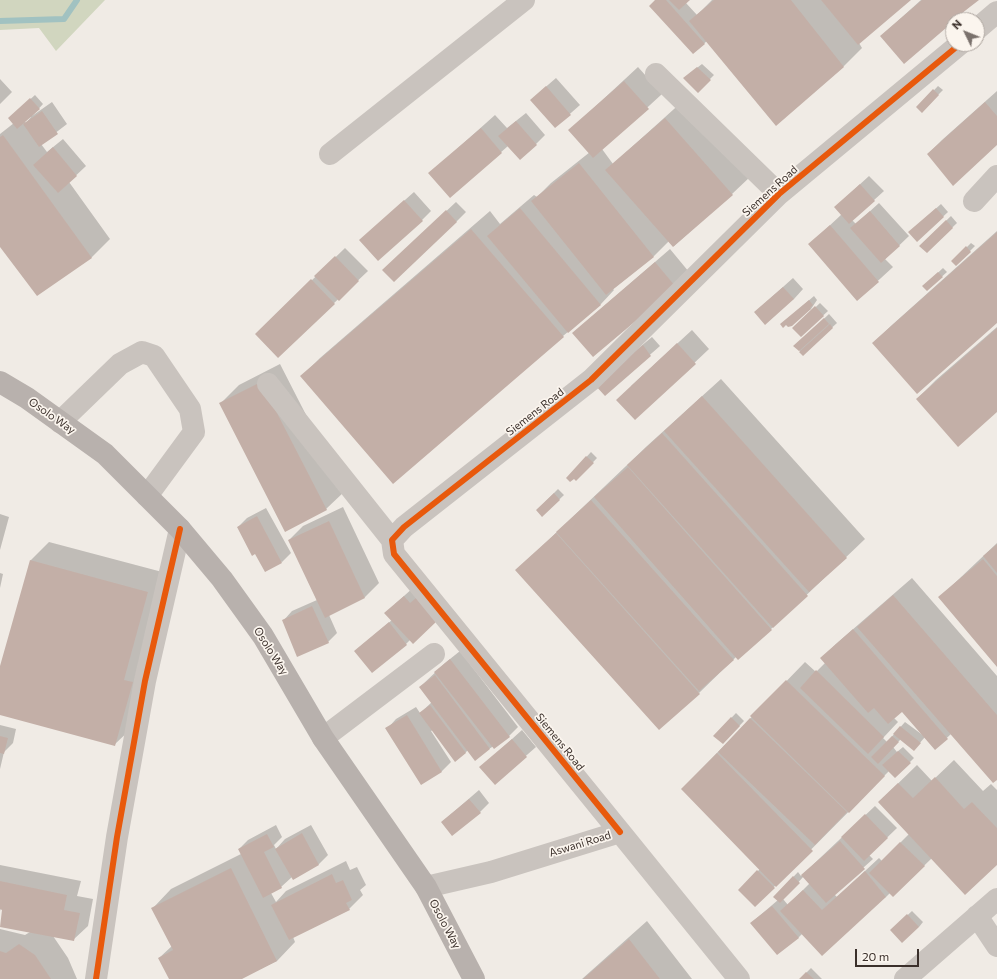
<!DOCTYPE html>
<style>
body{margin:0}
#map{position:relative;width:997px;height:979px;overflow:hidden;background:#f0ebe5;font-family:Commissioner,sans-serif}
canvas{display:block}
.north{position:absolute;left:945px;top:12px;width:40px;height:40px;box-sizing:border-box;background:#fbf5ee;border:1px solid #aea6a0;border-radius:50%;rotate:313deg;font-size:11px;font-weight:700;line-height:16px;text-align:center;color:#3b302b}
.north::after{content:'';display:block;margin:auto;width:14px;height:18px;background:#7a716c;clip-path:polygon(50% 0,100% 100%,50% 72%,0 100%)}
.scale{position:absolute;left:855px;top:949px;width:64px;height:18px;box-sizing:border-box;border:2px solid #3b302b;border-top:0;padding-left:5px;font-size:12px;line-height:14px;white-space:nowrap;color:#3b302b;-webkit-text-stroke:3px #fbf5ee;paint-order:stroke}
</style>
<div id="map">
<canvas width="997" height="979"></canvas>
<div class="north">N</div>
<div class="scale">20 m</div>
</div>
<script>
const c = document.querySelector('canvas').getContext('2d');
c.lineJoin = 'round';
function fill(path, color) {
  c.fillStyle = color;
  c.fill(path, 'evenodd');
}
function strokePath(path, color, width, dash) {
  c.strokeStyle = color;
  c.lineWidth = width;
  c.lineCap = dash ? 'butt' : 'round';
  c.setLineDash(dash || []);
  c.stroke(path);
}
function write(font, color, halo, rows, align = 'center') {
  c.font = font + ' Commissioner,sans-serif';
  c.lineWidth = 3.5;
  c.setLineDash([]);
  c.textBaseline = 'middle';
  c.strokeStyle = halo;
  c.fillStyle = color;
  for (const [text, x, y, turn = 0] of rows) {
    c.save();
    c.translate(x, y);
    c.rotate((+turn || 0) * Math.PI / 180);
    c.textAlign = isNaN(turn) ? turn : align;
    if (halo) c.strokeText(text, 0, 0);
    c.fillText(text, 0, 0);
    c.restore();
  }
}
fill(new Path2D(`
 M0,0H105L56,51L39,28L0,30Z`), '#d1d6bf');
fill(new Path2D(`
 M657,0H688L686,3L697,15L712,0H910L859,43L862,48L844,66L776,124L707,41L693,53Z
 M921,0H977L953,21L881,36Z
 M702,64L714,75L698,91L689,74Z
 M638,67L662,94L602,149L613,164L684,100L751,176L732,194L674,246L669,241L654,256L613,289L614,290L601,304L563,336L302,376L320,358L490,211L500,224L534,195L537,197L551,183L590,152L570,130Z
 M556,78L580,105L555,127L541,91Z
 M0,79L12,92L0,104Z
 M938,86L943,90L922,111L918,107Z
 M997,91V144L928,154L942,140Z
 M35,95L43,104L32,116L52,102L67,124L41,144L47,152L63,139L86,166L69,182L110,239L92,257L37,295L0,245V134L14,123V114ZM30,116L31,117L26,123L24,121Z
 M526,113L545,135L536,144L508,146L450,197L430,173L495,115L507,128Z
 M869,176L884,191L852,220L856,224L879,203L909,236L885,259L893,267L857,300L810,244L842,214L845,198Z
 M414,192L431,211L422,220L370,231Z
 M456,202L466,212L456,222L393,261Z
 M941,204L948,212L917,241L914,228Z
 M951,216L957,223L927,252L920,246Z
 M997,231V322L873,343L892,325Z
 M971,243L975,246L956,265L953,261Z
 M345,248L368,271L278,356L271,320Z
 M670,249L689,272L675,286L573,333Z
 M943,268L947,272L927,290L928,282Z
 M793,278L803,289L794,299L755,312Z
 M814,296L817,300L811,309L786,320Z
 M820,303L828,311L801,336L798,324Z
 M829,314L837,323L803,354L795,346Z
 M997,327V411L917,399L936,380Z
 M692,330L709,349L635,419L631,386Z
 M652,337L660,346L605,394L606,375Z
 M280,364L345,491L326,509L220,404L239,385Z
 M721,379L865,539L771,629L736,657L699,693L517,570L647,446Z
 M591,452L597,458L576,480L574,478H567Z
 M558,489L564,495L542,516L537,510Z
 M343,507L379,583L365,597L329,615L337,633L328,642L283,621L292,611L317,600L289,540L303,526Z
 M266,508L291,553L282,562L256,553L238,527L247,518Z
 M0,514L9,517L0,550Z
 M49,542L166,573L133,727L114,745L0,714V670L31,560Z
 M997,543V666L940,597Z
 M0,573L3,574L0,588Z
 M912,578L997,676V778L951,734L935,749L925,737L918,745L901,739L893,747L897,752L903,747L914,758L895,777L889,771L755,906L739,890L760,869L682,789L805,662L816,672L826,662L822,658L836,644ZM902,711L924,736L905,722L887,742L883,738L898,722L894,718Z
 M414,587L420,594L410,640L406,644L355,651L392,620L395,604Z
 M460,651L518,727L509,736L489,749L468,750L465,753L433,730L431,731L451,762L442,771L421,784L387,729L396,719L416,707L420,713L432,702L420,687L445,663Z
 M736,713L744,721L723,743L715,735Z
 M0,725L16,729L13,743L4,752L0,769Z
 M522,730L536,747L495,783L481,767Z
 M954,760L983,791L991,784L997,790V864L932,858L893,896L890,893L886,897L802,934L798,938L751,923L778,900L774,897L798,872L801,876L875,806L897,828L869,855L873,859L834,894L837,897L879,858L882,861L909,834L879,802L917,765L932,781ZM804,876L810,883L788,905L783,899Z
 M479,790L489,803L480,812L442,822Z
 M276,825L282,837L274,845L276,849L285,839L311,825L328,855L319,864L293,879L292,877L281,887L271,893L276,902L286,891L346,861L350,870L357,867L366,885L360,890L363,895L349,909L293,937L295,942L277,961L240,979H170L159,958L172,946L153,908L171,889L241,854L239,849L248,840Z
 M0,865L81,881L77,896L93,899L88,926L73,940L53,936L68,958L77,979H0V929L25,935L30,932L4,909L1,908L0,911Z
 M912,911L923,922L919,927L896,926Z
 M647,921L692,979H582Z
 M811,968L822,979H800Z`), '#0003');
strokePath(new Path2D(`
 M0,21L64,19L77,0`), '#a1c2c1', 6);
fill(new Path2D(`
 M655,0H666L705,44L693,54L649,6Z
 M669,0H690L679,10Z
 M714,0H791L844,67L776,126L689,21Z
 M821,0H911L858,45Z
 M922,0H979L953,20V22L904,64L880,36Z
 M697,67L711,80L698,93L683,78Z
 M624,81L649,109L593,158L568,130Z
 M546,86L571,115L555,128L530,100Z
 M933,89L939,95L922,113L916,107Z
 M30,98L40,109L17,129L8,118Z
 M985,102L997,116V145L953,186L927,154Z
 M42,111L58,134L39,147L23,124Z
 M665,118L733,195L673,247L605,170Z
 M516,121L537,145L520,160L498,136Z
 M481,128L502,153L450,198L428,173Z
 M3,135L92,258L37,296L0,247V137Z
 M53,147L77,176L58,193L33,165Z
 M579,163L654,257L606,295L531,201Z
 M860,184L875,201L849,224L834,207Z
 M404,200L423,221L378,261L359,240Z
 M520,208L601,305L568,333L487,236Z
 M936,208L944,217L917,242L908,232Z
 M446,210L457,222L394,282L382,270Z
 M870,211L900,246L881,263L850,228Z
 M946,220L953,228L927,253L919,246Z
 M830,225L879,282L857,301L808,244Z
 M471,229L564,337L393,484L300,376Z
 M997,232V323L917,394L872,343Z
 M966,246L971,252L956,266L951,261Z
 M335,256L359,281L339,301L314,276Z
 M655,262L676,287L593,357L572,333Z
 M938,272L943,277L927,291L922,286Z
 M311,279L335,304L278,358L255,334Z
 M783,287L794,299L765,325L754,312Z
 M809,300L813,305L810,308L811,309L792,326L788,327L786,325L783,328L780,324Z
 M815,306L824,316L801,337L792,328Z
 M824,318L829,324L799,351L793,346Z
 M830,324L833,328L803,356L799,352Z
 M997,328V412L958,447L916,399Z
 M677,343L696,364L635,420L616,400Z
 M643,345L651,356L605,396L595,385Z
 M261,382L327,510L285,532L219,403Z
 M702,396L847,558L809,592L664,431Z
 M662,433L808,596L773,628L627,465Z
 M586,456L594,463L576,481L574,479L570,482L566,478Z
 M628,467L772,630L738,660L594,497Z
 M554,493L560,500L542,517L536,510Z
 M591,500L734,660L699,691L556,532Z
 M257,516L282,563L265,572L255,554L252,556L237,527Z
 M329,521L365,598L325,618L288,540Z
 M556,533L700,694L659,730L515,570Z
 M997,544V573L983,556Z
 M983,559L997,576V667L938,597Z
 M30,560L148,592L124,680L133,682L115,746L0,715V666Z
 M893,595L997,715V780L993,783L857,627Z
 M404,596L410,603L416,598L437,621L413,644L384,613Z
 M312,606L329,643L297,657L282,620Z
 M389,622L407,645L372,673L354,651Z
 M853,629L948,739L935,750L902,712L888,724L874,708L868,713L820,658Z
 M450,659L510,737L494,749L434,672Z
 M816,670L884,737L868,754L800,688Z
 M435,675L490,749L475,761L419,687Z
 M786,680L885,776L849,813L750,716Z
 M430,705L466,753L455,762L419,713Z
 M407,715L442,772L421,785L385,728Z
 M731,717L740,726L723,744L713,736Z
 M750,718L847,812L815,845L718,752Z
 M900,726L921,743L914,751L893,734Z
 M0,736L8,738L4,754L0,753Z
 M892,736L899,742L878,764L871,757Z
 M512,739L527,757L495,785L479,767Z
 M898,751L911,763L895,778L882,765Z
 M717,753L813,851L776,887L681,789Z
 M935,777L964,809L972,802L997,828V865L965,895L878,802L898,783L913,798Z
 M469,799L481,813L452,836L441,822Z
 M865,814L888,838L864,861L841,837Z
 M302,833L319,865L293,880L275,849Z
 M267,834L274,847L264,852L282,888L263,898L238,849Z
 M840,841L865,869L826,903L801,875Z
 M900,842L925,866L893,897L869,873Z
 M231,868L277,961L242,979H169L158,958L173,950L151,908Z
 M757,870L775,888L755,907L738,890Z
 M865,871L886,897L822,956L780,911L803,890L822,910Z
 M332,874L336,883L343,880L352,900L346,903L350,910L289,940L271,905Z
 M793,876L800,883L780,903L773,897Z
 M0,881L67,895L64,910L80,913L74,941L0,927L2,910L0,909Z
 M772,906L799,938L777,955L750,923Z
 M907,914L919,927L902,943L890,930Z
 M629,939L660,979H583Z
 M19,944L35,955L51,979H0V951L6,953Z
 M806,972L814,979H799Z`), '#c3afa7');
strokePath(new Path2D(`
 M977,29L997,12
 M656,74L779,194
 M330,154L524,0
 M974,201L997,176
 M268,384L392,540
 M60,422L120,364L142,352L154,356L190,409L194,432L147,496
 M323,738L434,654
 M620,832L394,554L392,540L404,527L591,380L779,194L960,44
 M426,887L491,872L620,832L739,979
 M977,916L997,946
 M96,979L117,837L145,681L180,529
 M905,979L997,899`), '#c9c3be', 22);
strokePath(new Path2D(`
 M0,382L27,398L105,454L180,529L222,579L263,636L323,738L426,887L474,979`), '#b8b1ad', 22);
strokePath(new Path2D(`
 M620,832L394,554L392,540L404,527L591,380L779,194L960,44
 M96,979L117,837L145,681L180,529`), '#e8590c', 6);
write('11px', '#3b302b', '#fbf5ee', [
 ["Siemens Road",770,191,-42],
 ["Siemens Road",535,412,-38],
 ["Osolo Way",52,416,35],
 ["Osolo Way",271,651,58],
 ["Siemens Road",560,742,51],
 ["Aswani Road",580,844,-17],
 ["Osolo Way",445,924,62]
]);
</script>
